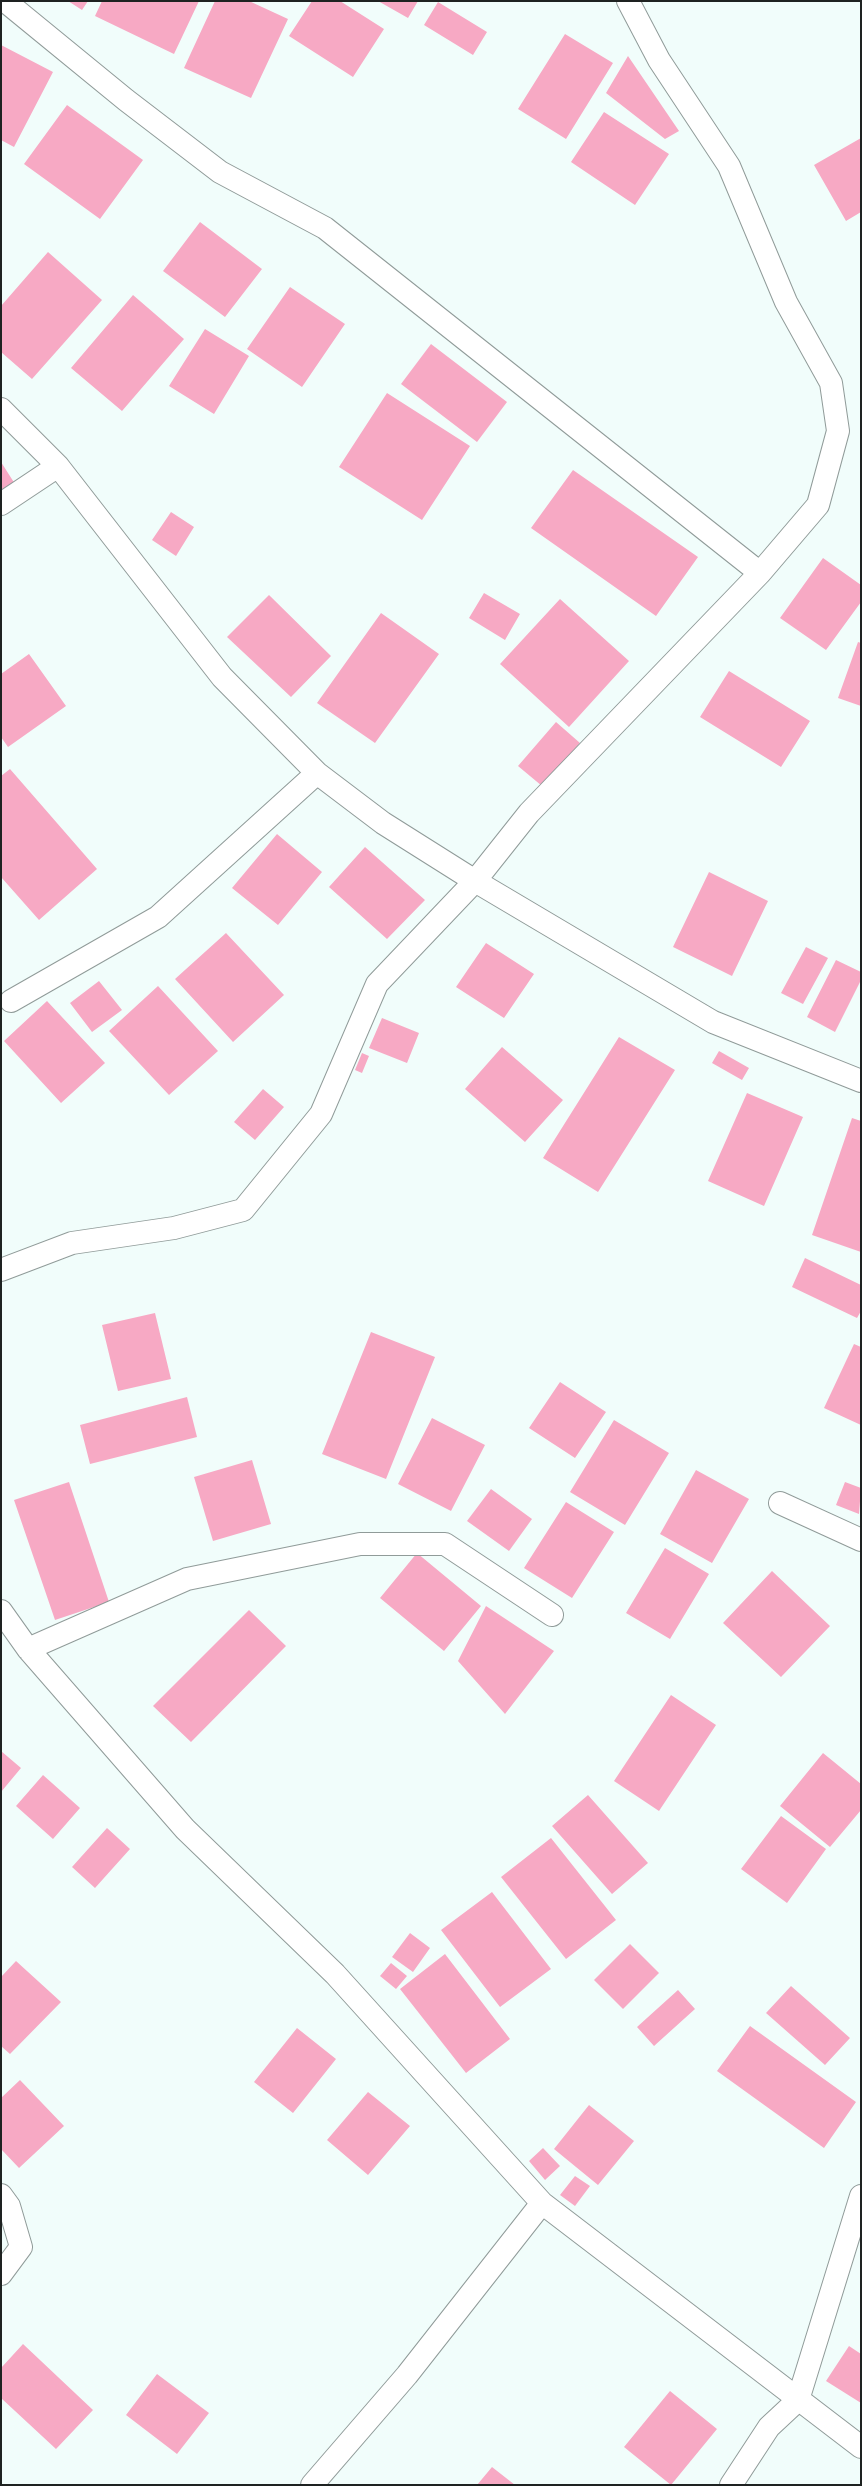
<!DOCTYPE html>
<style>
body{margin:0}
#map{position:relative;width:862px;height:2486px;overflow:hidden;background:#f1fdfb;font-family:Montserrat,sans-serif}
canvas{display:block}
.frame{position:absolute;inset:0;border:2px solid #1e2221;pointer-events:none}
</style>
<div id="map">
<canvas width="862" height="2486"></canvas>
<div class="frame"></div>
</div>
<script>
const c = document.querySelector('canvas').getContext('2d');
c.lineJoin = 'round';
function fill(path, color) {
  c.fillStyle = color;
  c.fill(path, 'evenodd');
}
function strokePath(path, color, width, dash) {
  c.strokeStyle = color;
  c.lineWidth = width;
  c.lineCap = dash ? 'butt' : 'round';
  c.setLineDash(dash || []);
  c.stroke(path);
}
fill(new Path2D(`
 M68,1H88L82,10Z
 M102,1H199L174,54L95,16Z
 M215,1H249L288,19L251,98L184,68Z
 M312,1H340L384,29L353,77L289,36Z
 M378,1H418L408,18Z
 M438,2L487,32L473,55L424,25Z
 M565,34L613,63L566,139L518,109Z
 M1,45L53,72L14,147L1,140Z
 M628,56L679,131L665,139L606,93Z
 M67,105L143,160L100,219L24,164Z
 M604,112L669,154L635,205L571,162Z
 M861,138V212L846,221L814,165Z
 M200,222L262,269L225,317L163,271Z
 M48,252L102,300L32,379L1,352V306Z
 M290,287L345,324L302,387L247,349Z
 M133,295L184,339L122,411L71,368Z
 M205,329L249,356L214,414L169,386Z
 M431,344L507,402L477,442L401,384Z
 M387,393L470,446L422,520L339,467Z
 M1,462L15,484L1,493Z
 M573,470L698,557L656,616L531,528Z
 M171,512L194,527L176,556L152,540Z
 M823,558L861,585V602L826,650L780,618Z
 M484,593L520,614L505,640L469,618Z
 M269,595L331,656L291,697L227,637Z
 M560,599L629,661L569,727L500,664Z
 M381,613L439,654L375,743L317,703Z
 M858,642L861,643V706L838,698Z
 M29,654L66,706L8,747L1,737V674Z
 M729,671L810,721L781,767L700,717Z
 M556,722L580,743L542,786L518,766Z
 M10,769L97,869L39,920L1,877V776Z
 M277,834L322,872L278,925L232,888Z
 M365,847L425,900L387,939L329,887Z
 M709,872L768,901L732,976L673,947Z
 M226,933L284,995L233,1042L175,979Z
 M486,943L534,974L504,1018L456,987Z
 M806,947L828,958L803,1004L781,993Z
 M836,960L861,972V980L835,1032L807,1017Z
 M99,981L122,1010L92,1032L70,1003Z
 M158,986L218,1051L169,1095L109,1031Z
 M47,1001L105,1063L61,1103L4,1041Z
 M382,1018L419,1033L407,1063L369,1048Z
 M619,1037L675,1070L598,1192L543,1158Z
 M502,1047L563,1100L525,1142L465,1089Z
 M719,1051L749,1068L742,1080L712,1063Z
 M362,1053L369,1056L362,1073L355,1070Z
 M263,1089L284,1107L255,1140L234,1122Z
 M747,1093L803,1117L764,1206L708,1181Z
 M852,1118L861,1121V1252L812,1235Z
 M805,1258L861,1285V1311L857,1318L792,1287Z
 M155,1313L171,1379L118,1391L102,1325Z
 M371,1332L435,1357L386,1479L322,1454Z
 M854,1344L861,1347V1425L824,1408Z
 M560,1382L606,1412L575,1458L529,1428Z
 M187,1397L197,1437L90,1464L80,1425Z
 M432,1418L485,1445L451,1511L398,1484Z
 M614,1420L669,1453L625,1525L570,1492Z
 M252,1460L271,1524L213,1541L194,1477Z
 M696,1470L749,1499L712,1563L660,1534Z
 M69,1482L109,1602L55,1620L14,1500Z
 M845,1482L861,1488L859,1514L836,1505Z
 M491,1489L532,1519L509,1551L467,1521Z
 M566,1502L614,1532L572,1598L524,1568Z
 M665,1548L709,1574L670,1639L626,1613Z
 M417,1553L481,1606L444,1651L380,1598Z
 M772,1571L830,1626L781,1677L723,1623Z
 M486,1606L554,1651L505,1714L458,1661Z
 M249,1610L286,1646L191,1742L153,1706Z
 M671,1695L716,1725L659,1811L614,1781Z
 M1,1751L21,1768L1,1792Z
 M823,1753L861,1784V1810L830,1847L780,1806Z
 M43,1775L80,1808L53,1839L16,1806Z
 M588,1795L648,1863L612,1894L552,1826Z
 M781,1816L826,1849L787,1903L741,1869Z
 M107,1828L130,1849L95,1888L72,1867Z
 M551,1838L616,1920L566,1959L501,1877Z
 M492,1892L551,1969L500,2007L441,1930Z
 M410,1933L430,1948L413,1972L392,1957Z
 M630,1944L659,1973L623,2009L594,1980Z
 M445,1954L510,2039L466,2073L400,1989Z
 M16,1961L61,2002L10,2054L1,2046V1977Z
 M391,1963L407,1976L396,1989L380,1976Z
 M791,1986L850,2038L825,2065L766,2013Z
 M678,1990L695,2009L654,2046L637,2027Z
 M750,2026L856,2102L824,2148L717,2071Z
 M297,2028L336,2059L293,2113L254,2082Z
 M20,2080L64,2126L19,2168L1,2149V2098Z
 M368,2092L410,2126L368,2175L327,2140Z
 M589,2105L634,2141L598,2185L554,2149Z
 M543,2148L560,2166L545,2180L529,2161Z
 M575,2176L590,2186L575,2206L560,2195Z
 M23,2344L93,2410L56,2449L1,2398V2368Z
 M849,2346L861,2354V2403L826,2381Z
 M157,2374L209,2413L177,2454L126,2415Z
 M670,2391L717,2429L671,2485L624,2447Z
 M492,2467L515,2485H477Z`), '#f7a9c4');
const minor = new Path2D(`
 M5,1L126,100L220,172L325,228L760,573
 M1,409L58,466L222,677L317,773L383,823L475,881L713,1022L861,1081
 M1,504L58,466
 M11,1001L158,917L317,773
 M1,1270L72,1243L174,1228L243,1210L321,1114L377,984L475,881L529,813L760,573L818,505L838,431L831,383L786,302L729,166L659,60L628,1
 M780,1503L861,1540
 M1,1611L28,1649L185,1829L335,1974L542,2203L861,2447
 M28,1649L187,1579L360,1544H445L552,1615
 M1,2195L9,2206L21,2247L1,2274
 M312,2485L407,2375L542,2203
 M731,2485L769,2427L798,2400L861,2196`);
strokePath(minor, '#909b99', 24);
strokePath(minor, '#fff', 22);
</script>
